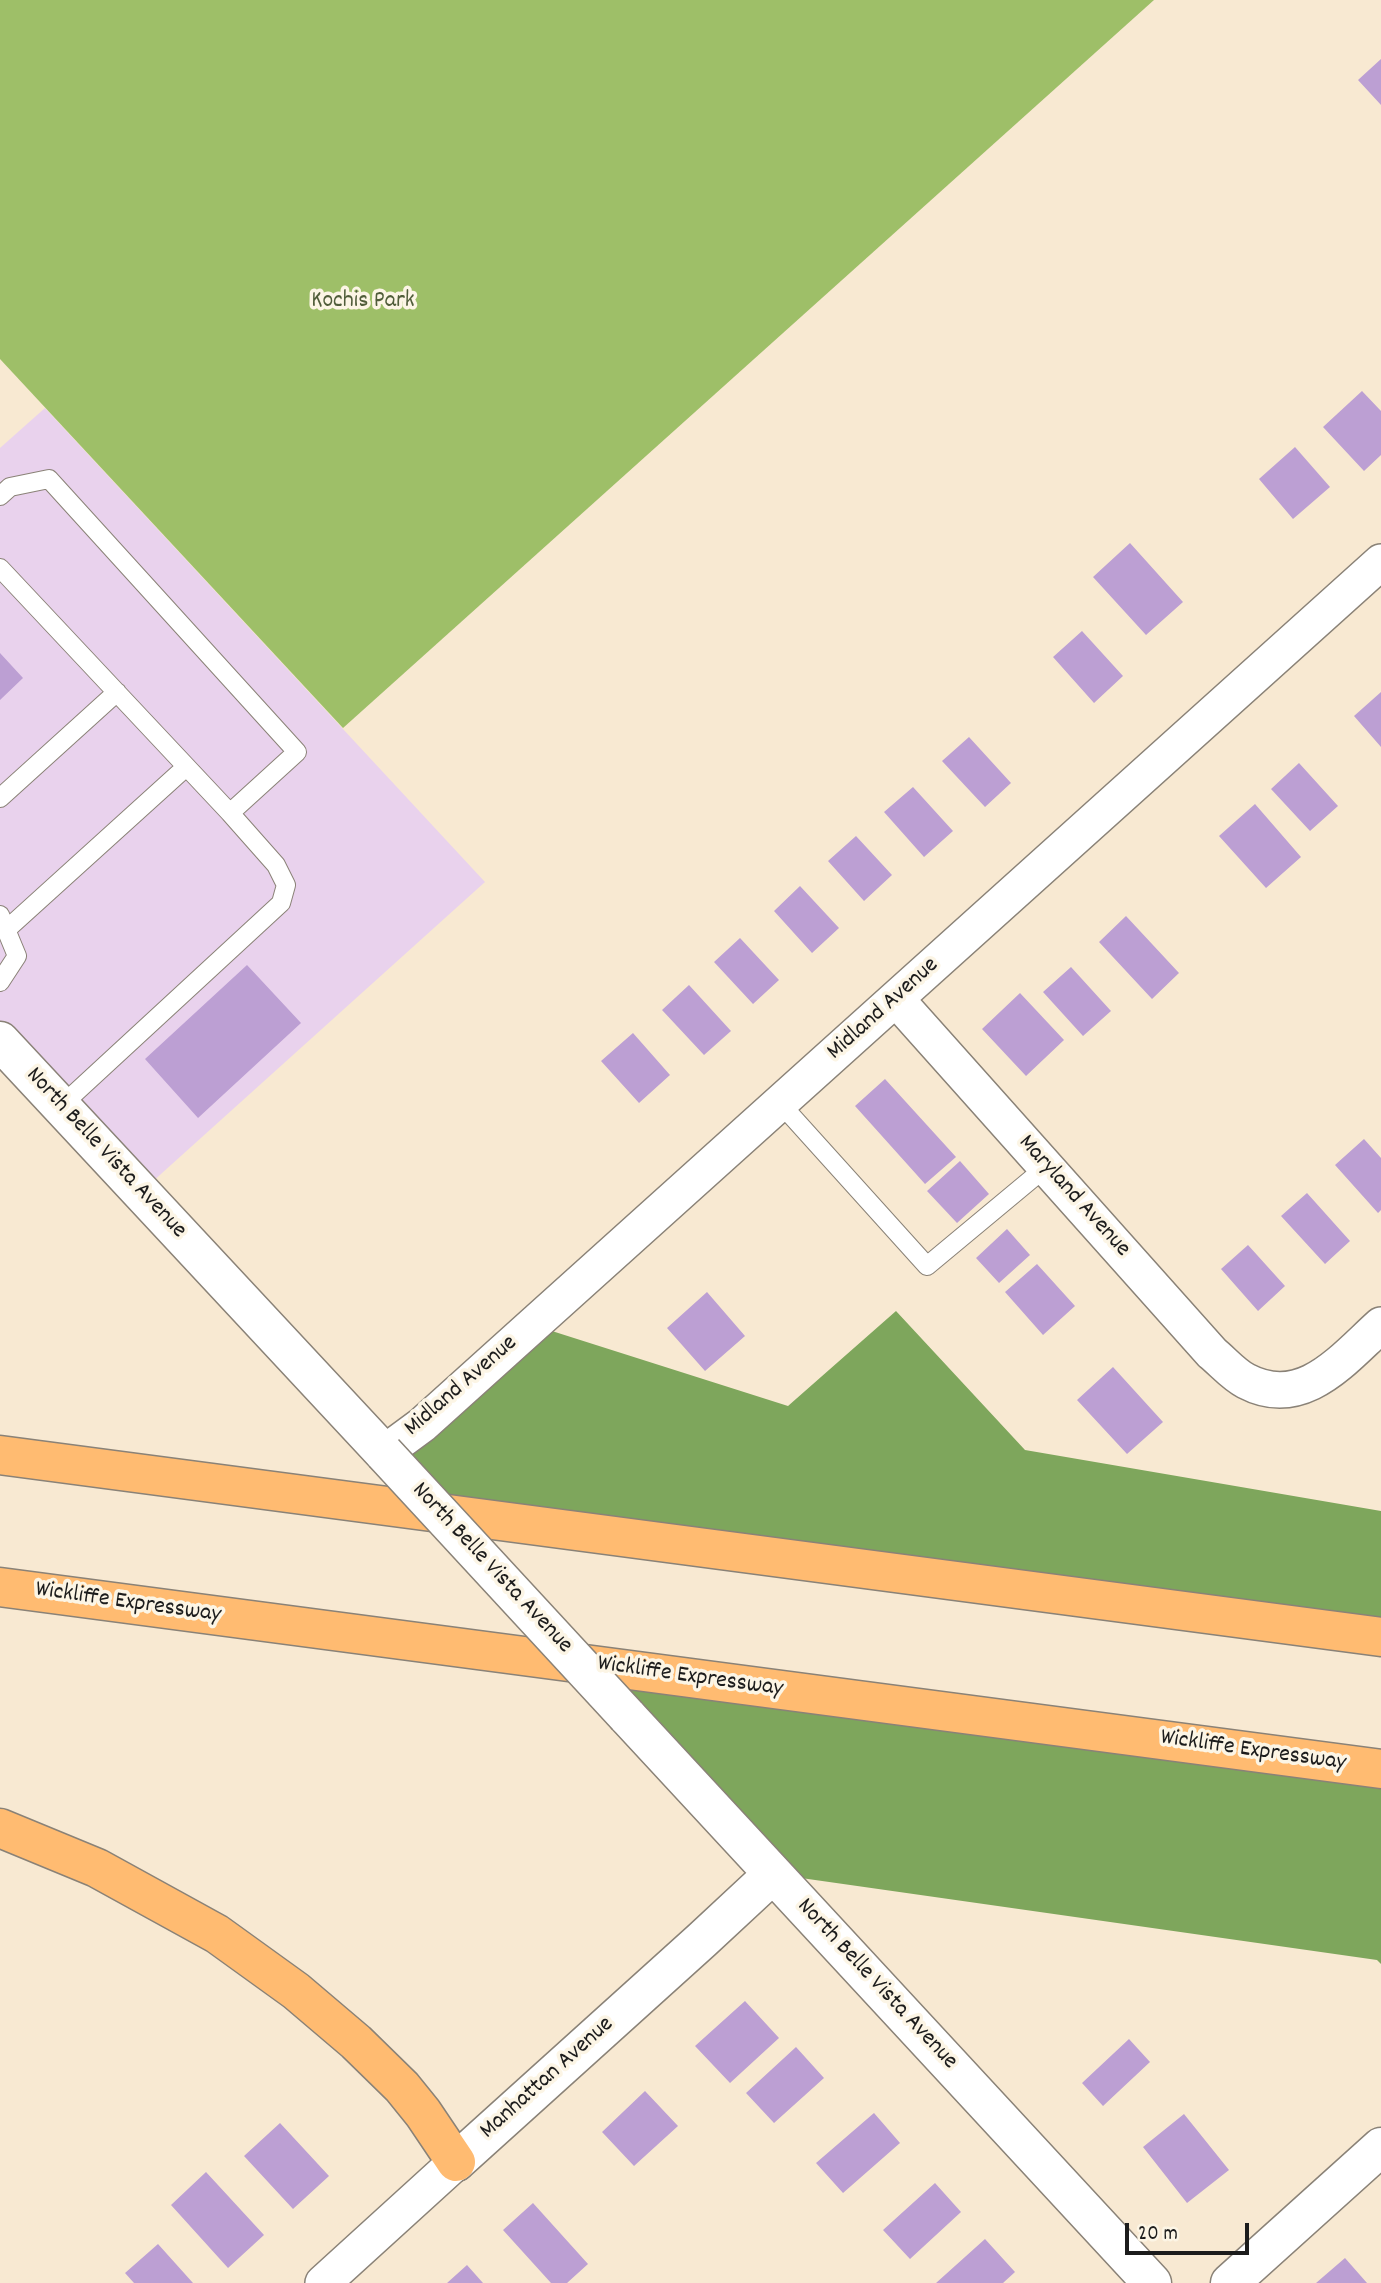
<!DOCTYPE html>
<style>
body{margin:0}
#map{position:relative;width:1381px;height:2283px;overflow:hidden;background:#f8e9d2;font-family:Dekko,sans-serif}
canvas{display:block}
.scale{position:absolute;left:1125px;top:2223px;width:124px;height:32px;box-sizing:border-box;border:4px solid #1c1c1c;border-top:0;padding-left:9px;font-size:21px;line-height:24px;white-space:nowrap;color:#1c1c1c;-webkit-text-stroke:5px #fcf5e5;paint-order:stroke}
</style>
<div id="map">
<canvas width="1381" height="2283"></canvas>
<div class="scale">20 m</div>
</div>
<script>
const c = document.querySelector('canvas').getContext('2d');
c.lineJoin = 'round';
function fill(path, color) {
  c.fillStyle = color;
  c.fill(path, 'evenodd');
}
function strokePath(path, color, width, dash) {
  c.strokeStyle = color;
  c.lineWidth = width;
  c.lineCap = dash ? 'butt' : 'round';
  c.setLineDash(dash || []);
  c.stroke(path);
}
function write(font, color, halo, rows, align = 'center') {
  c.font = font + ' Dekko,sans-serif';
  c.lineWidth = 7;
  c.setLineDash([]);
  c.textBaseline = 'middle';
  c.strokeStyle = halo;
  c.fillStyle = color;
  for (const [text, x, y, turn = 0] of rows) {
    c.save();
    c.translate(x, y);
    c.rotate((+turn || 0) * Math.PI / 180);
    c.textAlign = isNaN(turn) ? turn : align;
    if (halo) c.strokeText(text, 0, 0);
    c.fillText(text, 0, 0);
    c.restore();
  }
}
fill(new Path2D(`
 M45,408L485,882L141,1192L0,1041V448Z`), '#e9d2ed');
fill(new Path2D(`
 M0,0H1154L343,728L0,359Z`), '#9ebf68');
fill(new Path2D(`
 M896,1311L1025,1450L1381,1511V1637L432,1512L384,1453L533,1325L788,1406Z
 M575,1663L1381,1769V1964L1377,1960L773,1874Z`), '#7ea65c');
fill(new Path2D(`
 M1381,59V105L1358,80Z
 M1362,391L1381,411V455L1364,471L1323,427Z
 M1295,447L1330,487L1293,519L1259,479Z
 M1130,543L1183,602L1146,635L1093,577Z
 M1082,631L1123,676L1094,703L1053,657Z
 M0,653L23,678L0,700Z
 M1381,692V747L1354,716Z
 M969,737L1011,783L985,807L942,761Z
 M1299,763L1338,806L1310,831L1271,789Z
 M913,787L953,831L924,857L884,812Z
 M1255,804L1301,857L1266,888L1219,836Z
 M856,836L892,875L864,901L828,861Z
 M800,886L839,928L812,953L774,911Z
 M1126,916L1179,973L1152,999L1099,942Z
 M740,938L779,980L753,1004L714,962Z
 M247,965L301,1023L198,1118L145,1059Z
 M1071,967L1111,1011L1083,1036L1043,992Z
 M689,985L731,1031L704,1055L662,1010Z
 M1020,993L1064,1040L1026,1076L982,1029Z
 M633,1033L670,1075L639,1103L601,1061Z
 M885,1079L956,1157L925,1184L855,1106Z
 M1364,1139L1381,1158V1210L1378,1213L1335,1165Z
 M960,1161L989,1194L957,1223L927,1191Z
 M1307,1193L1350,1241L1325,1264L1281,1216Z
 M1007,1229L1030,1255L999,1283L976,1258Z
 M1248,1245L1285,1286L1258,1311L1221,1269Z
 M1037,1264L1075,1306L1043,1335L1005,1292Z
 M707,1292L745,1336L705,1371L667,1328Z
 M1113,1367L1163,1422L1127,1454L1077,1400Z
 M745,2001L779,2038L730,2083L695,2046Z
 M1129,2039L1150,2062L1103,2106L1082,2083Z
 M796,2047L824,2078L774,2123L746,2093Z
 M645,2091L678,2126L634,2166L602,2132Z
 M874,2113L900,2143L843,2193L816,2163Z
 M1184,2114L1229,2170L1187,2203L1143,2147Z
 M280,2123L329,2176L293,2209L244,2156Z
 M206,2172L264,2235L228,2268L171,2205Z
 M935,2183L961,2212L910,2259L883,2230Z
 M533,2203L588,2264L567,2283H551L503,2230Z
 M985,2239L1015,2272L1003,2283H936Z
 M158,2244L193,2283H134L125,2273Z
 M1345,2258L1367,2283H1316Z
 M467,2265L483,2283H447Z`), '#bc9fd3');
const service = new Path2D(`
 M0,496L10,487L49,479L297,752L230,813L0,568
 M0,798L117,692
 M0,915L17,956L0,982
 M6,930L186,767
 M780,1103L927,1266L1046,1167
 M61,1106L281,903L286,885L276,865L230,813`);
const minor = new Path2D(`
 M896,999L1212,1353C1223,1362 1234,1375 1246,1381C1303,1411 1343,1359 1381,1325
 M384,1453L422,1425L533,1325L1381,562
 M323,2283L456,2162`);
const tertiary = new Path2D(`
 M0,1041L384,1453
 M627,1716L1152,2283
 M456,2162L702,1940L773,1874
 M1230,2283L1381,2147`);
const motorway = new Path2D(`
 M0,1455L1381,1637
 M0,1587L1381,1769
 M0,1828L97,1868L217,1934L296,1991L356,2042L402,2087L423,2113L456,2162`);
strokePath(service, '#8a8277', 20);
strokePath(minor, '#8a8277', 38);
strokePath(tertiary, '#8a8277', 41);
strokePath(motorway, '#8a8277', 41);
strokePath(service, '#fff', 18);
strokePath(minor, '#fff', 35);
strokePath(tertiary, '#fff', 38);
strokePath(motorway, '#ffbb71', 38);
const tertiaryBridge = new Path2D(`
 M384,1453L627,1716`);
strokePath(tertiaryBridge, '#8a8277', 41, []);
strokePath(tertiaryBridge, '#fff', 38);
write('24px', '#505d3a', '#fcf5e5', [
 ["Kochis Park",363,303]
]);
write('24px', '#1c1c1c', '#fcf5e5', [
 ["Midland Avenue",884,1010,-42],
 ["North Belle Vista Avenue",105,1154,47],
 ["Maryland Avenue",1073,1197,48],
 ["Midland Avenue",462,1387,-41],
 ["North Belle Vista Avenue",491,1569,47],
 ["Wickliffe Expressway",128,1604,8],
 ["Wickliffe Expressway",690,1678,8],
 ["Wickliffe Expressway",1253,1752,8],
 ["North Belle Vista Avenue",876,1985,47],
 ["Manhattan Avenue",548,2079,-42]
]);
</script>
